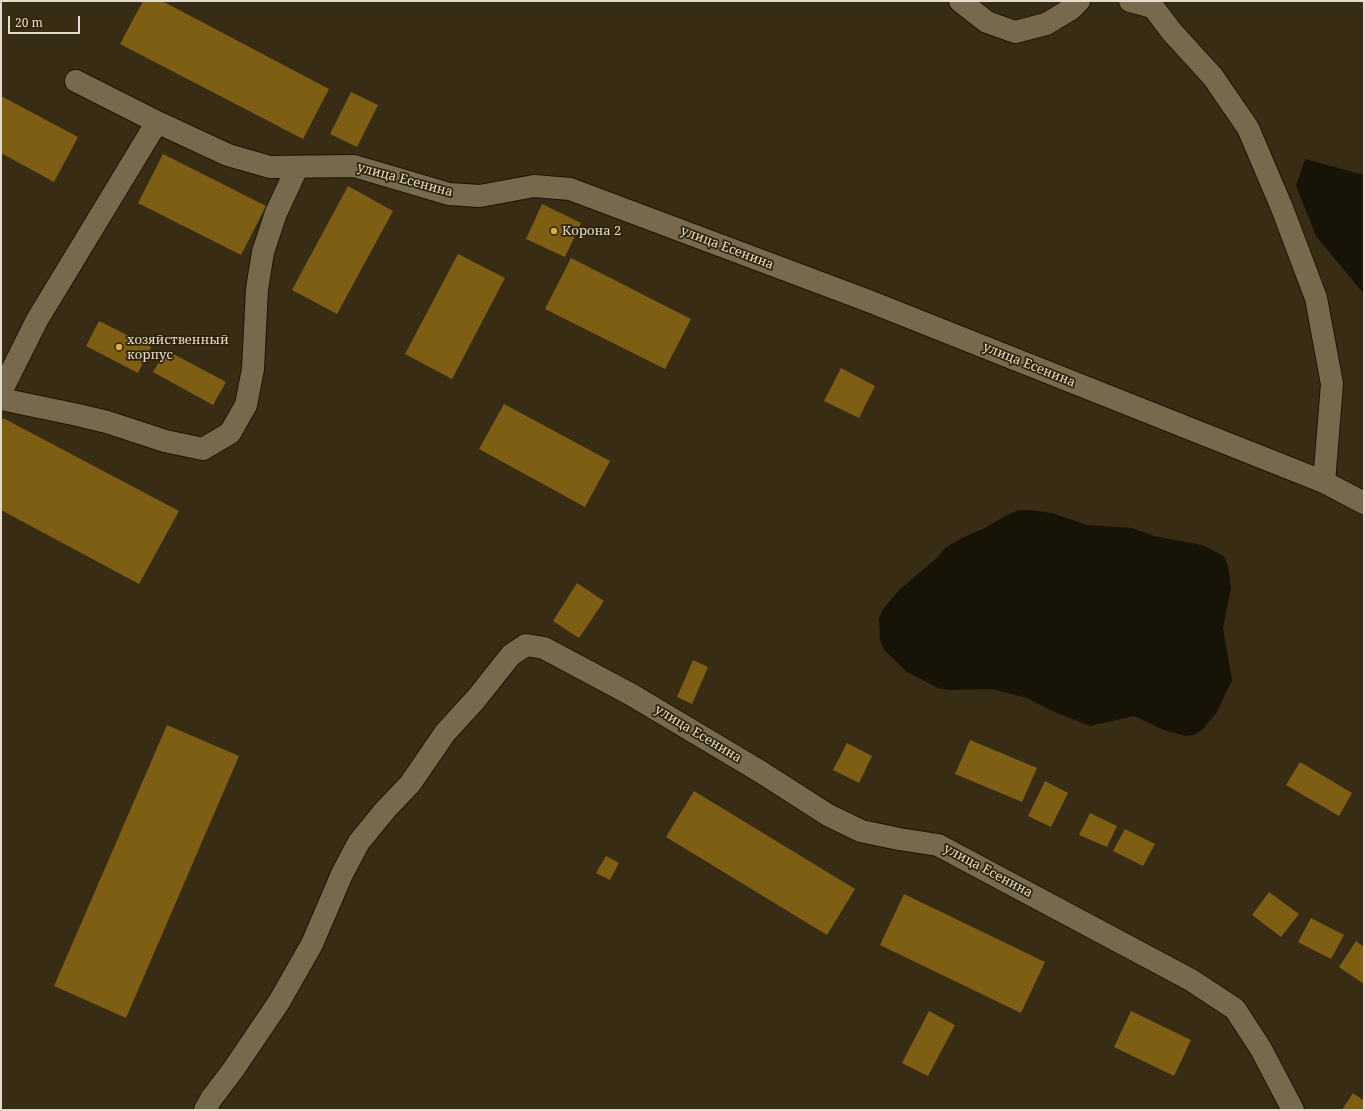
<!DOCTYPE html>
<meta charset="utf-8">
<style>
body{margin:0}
#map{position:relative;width:1365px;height:1111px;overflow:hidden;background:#382c14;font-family:"Noto Serif",serif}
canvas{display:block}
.frame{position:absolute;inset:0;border:2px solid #e3dccd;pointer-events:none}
.scale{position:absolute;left:8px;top:16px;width:72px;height:18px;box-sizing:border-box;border:2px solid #e3dccd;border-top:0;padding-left:5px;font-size:12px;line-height:14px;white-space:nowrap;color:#e3dccd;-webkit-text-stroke:3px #2e2309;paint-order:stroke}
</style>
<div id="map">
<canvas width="1365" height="1111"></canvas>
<div class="frame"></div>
<div class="scale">20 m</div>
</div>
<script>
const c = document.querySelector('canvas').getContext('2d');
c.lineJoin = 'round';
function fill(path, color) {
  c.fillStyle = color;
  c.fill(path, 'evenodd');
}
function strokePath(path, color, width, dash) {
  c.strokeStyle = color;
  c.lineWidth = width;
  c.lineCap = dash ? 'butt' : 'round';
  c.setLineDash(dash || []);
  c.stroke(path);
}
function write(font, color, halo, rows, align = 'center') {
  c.font = font + ' "Noto Serif",serif';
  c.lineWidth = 3.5;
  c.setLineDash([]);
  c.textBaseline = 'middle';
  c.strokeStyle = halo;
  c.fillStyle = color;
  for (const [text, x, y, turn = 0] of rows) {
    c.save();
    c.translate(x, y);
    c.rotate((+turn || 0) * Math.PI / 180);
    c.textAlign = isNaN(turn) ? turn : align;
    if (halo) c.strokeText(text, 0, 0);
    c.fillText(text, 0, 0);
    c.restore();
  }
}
fill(new Path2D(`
 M1305,159L1364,175V294L1316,236L1296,186Z
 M1019,510H1030L1052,513L1087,525L1132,528L1154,536L1202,545L1224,556L1228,566L1231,588L1223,628L1232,680L1217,712L1203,729L1194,735L1185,736L1164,730L1134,716L1090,726L1052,711L1027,698L992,689L949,690L938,688L907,672L884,650L880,640L879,618L884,608L899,590L938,557L945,548L964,537L985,528L1007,515Z`), '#181307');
fill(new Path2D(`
 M143,1H162L329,89L303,139L120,44Z
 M351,92L378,105L357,147L330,134Z
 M1,96L78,137L54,182L1,153Z
 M163,154L266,206L241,255L138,203Z
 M348,186L393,211L337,314L292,290Z
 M542,204L581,223L565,257L526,239Z
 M458,254L505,278L452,379L405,354Z
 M571,258L691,319L665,369L545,309Z
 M99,321L151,347L138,373L86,346Z
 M166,350L226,382L213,405L153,372Z
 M841,368L875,386L859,418L824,401Z
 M504,404L610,461L585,507L479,449Z
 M3,418L179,511L139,584L1,510V422Z
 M577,583L604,601L579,638L553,621Z
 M693,660L708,667L692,704L677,697Z
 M167,725L239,756L126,1018L54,986Z
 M970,740L1037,768L1022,802L955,774Z
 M847,743L872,756L859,783L833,770Z
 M1300,762L1352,793L1339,816L1286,785Z
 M1045,781L1068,793L1051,827L1028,816Z
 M694,791L855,889L827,935L666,837Z
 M1090,813L1117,826L1107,847L1079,835Z
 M1125,829L1155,844L1143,866L1113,851Z
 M606,856L619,863L610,880L596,873Z
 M1269,892L1299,914L1281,937L1252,915Z
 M904,894L1045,962L1021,1013L880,945Z
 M1311,918L1344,935L1331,959L1298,942Z
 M1356,941L1364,947V984L1339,967Z
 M929,1011L955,1025L928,1076L902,1063Z
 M1131,1011L1191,1040L1174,1076L1114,1047Z
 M1353,1093L1364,1101V1110H1342Z`), '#7d5e13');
const minor = new Path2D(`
 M960,1L987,22L1015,32L1046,24L1071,9L1079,1
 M1130,1L1153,7
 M1152,1L1153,7L1172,32L1213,77L1248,128L1282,208L1316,298L1332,384L1324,482
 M76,81L157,122L228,155L270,167L354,166L449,194L480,196L534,186L570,189L866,300L1324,482L1364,503
 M1,392L37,320L157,122
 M1,399L78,415L107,422L165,441L203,449L230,433L246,405L253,369L257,289L263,252L276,213L297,168
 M205,1110L211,1099L233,1070L279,1002L312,944L342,874L359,842L386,809L410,784L445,733L476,699L511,655L526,645L544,648L632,695L761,772L828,815L861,831L899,839L938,845L1191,980L1235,1009L1261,1049L1293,1110`);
strokePath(minor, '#1f1400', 24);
strokePath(minor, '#76694e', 22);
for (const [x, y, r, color] of [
 [554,231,4,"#e2af34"],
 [119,347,4,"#e2af34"]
]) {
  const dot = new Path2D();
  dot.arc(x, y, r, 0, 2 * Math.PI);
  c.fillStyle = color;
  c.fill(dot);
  strokePath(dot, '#2e2309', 1.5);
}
write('13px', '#e3dccd', '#2e2309', [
 ["улица Есенина",405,180,15],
 ["улица Есенина",727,248,21],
 ["улица Есенина",1029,365,22],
 ["улица Есенина",698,734,31],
 ["улица Есенина",988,871,28]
]);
write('13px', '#e3dccd', '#2e2309', [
 ["Корона 2",562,231],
 ["хозяйственный",127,340],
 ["корпус",127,355]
], 'left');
</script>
